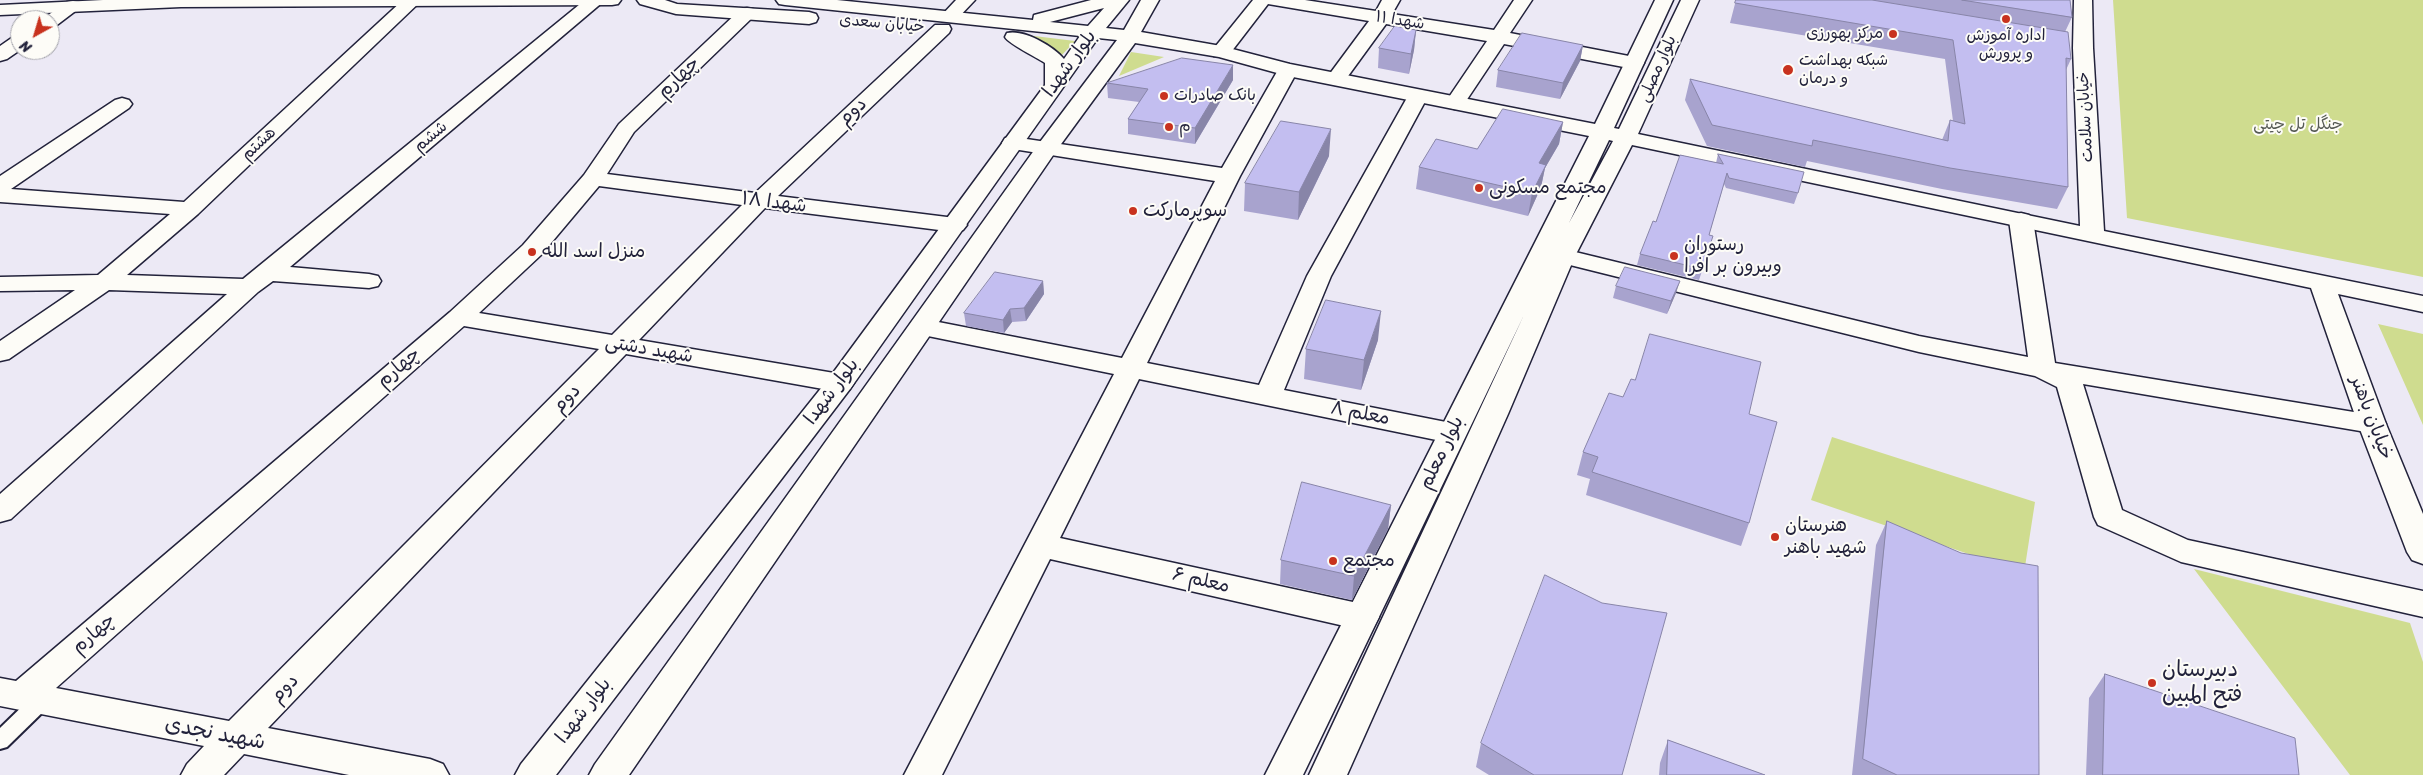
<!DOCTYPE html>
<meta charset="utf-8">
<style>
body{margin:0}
#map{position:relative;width:2423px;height:775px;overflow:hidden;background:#ece9f5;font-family:Sriracha,sans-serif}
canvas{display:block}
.north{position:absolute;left:10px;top:10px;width:50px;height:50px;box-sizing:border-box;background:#fdfcf7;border:1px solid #a5a5ac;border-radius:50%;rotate:219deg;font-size:14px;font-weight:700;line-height:20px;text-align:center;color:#22223b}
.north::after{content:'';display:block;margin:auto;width:18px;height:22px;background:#c8321e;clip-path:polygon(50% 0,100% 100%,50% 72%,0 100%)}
</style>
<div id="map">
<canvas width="2423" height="775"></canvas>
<div class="north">N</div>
</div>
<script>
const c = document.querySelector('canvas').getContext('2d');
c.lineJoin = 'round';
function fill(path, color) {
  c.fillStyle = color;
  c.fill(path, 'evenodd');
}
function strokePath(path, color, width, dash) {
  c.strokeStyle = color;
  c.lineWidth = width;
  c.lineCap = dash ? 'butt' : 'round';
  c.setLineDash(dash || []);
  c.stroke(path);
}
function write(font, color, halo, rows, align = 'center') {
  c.font = font + ' Sriracha,"Playpen Sans Arabic",sans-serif';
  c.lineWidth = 4;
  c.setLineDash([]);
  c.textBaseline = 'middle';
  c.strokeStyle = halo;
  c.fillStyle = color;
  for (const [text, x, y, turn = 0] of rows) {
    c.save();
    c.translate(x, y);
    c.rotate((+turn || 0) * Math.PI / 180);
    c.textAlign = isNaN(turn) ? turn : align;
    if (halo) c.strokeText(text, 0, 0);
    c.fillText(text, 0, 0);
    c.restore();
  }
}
fill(new Path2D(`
 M2113,0H2423V277L2127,218Z
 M1026,35L1075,41L1062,55Z
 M1131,52L1164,57L1119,76Z
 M2378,324L2423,334V425Z
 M1832,437L2035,502L2024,573L1811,500Z
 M2194,569L2410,623L2423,662V775H2350Z`), '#cfdc8f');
const lane = new Path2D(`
 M42,692L49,694L52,700L49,706L7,747L0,749V728L35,694Z`);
const street = new Path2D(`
 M403,0H422L198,214L127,275L243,279L585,0L604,1L290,267L369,274L378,276L381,281L378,286L369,288L273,281L258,292L11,519L0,522V494L227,294L109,290L9,359L0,361V341L75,290L0,291V277L98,275L170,214L0,202V176L115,100L122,98L129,100L132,104L129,108L11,189L184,202Z
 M956,0H975L956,20H944L941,16Z
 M1253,0H1305L1376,11L1382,0H1400L1392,14L1494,30L1514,0H1532L1510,33L1634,57L1641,59L1644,63L1641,67L1634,69L1504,44L1462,107L1455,109L1448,107L1445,103L1487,41L1386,24L1343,83L1336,85L1329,83L1326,79L1369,21L1268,4L1228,56H1214L1211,52Z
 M73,1L79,2L82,6L57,25L50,27V20H41L67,2Z
 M747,8L753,9L756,13L753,17L634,132L607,174L755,193L935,25H949L951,29L949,33L778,196L955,218L963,220L967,225L963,230L955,232L765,208L639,340L840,374L850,377L854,383L850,389L840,392L626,354L268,728L430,759L443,764L449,775H349L244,754L224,775H181L187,764L204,746L0,706V678L16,681L450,312L523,245L584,175L619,124L741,9ZM599,186L742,205L612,335L479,313L541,255ZM464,326L599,349L229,721L56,688Z
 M20,35V50L7,59L0,61V46L13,37Z
 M1288,64L1295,66L1298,70L1240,176L1147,363L1259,385L1307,276L1408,96L1411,92L1418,90L1425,92L1428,96L1331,276L1284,390L1451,423L1461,426L1465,433L1461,440L1451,443L1139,379L1060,538L1362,604L1374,608L1379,617L1374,626L1362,630L1050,559L942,775H904L1114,374L923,335L914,333L910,327L914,321L923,319L1122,358L1215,181L1013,149L1005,148L1002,143L1005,138L1013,137L1222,168L1278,70L1281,66Z
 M2021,213L2029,215L2033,220L2055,363L2372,415L2382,417L2386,424L2382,431L2372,433L2083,384L2122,510L2188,540L2423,591V617L2181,562L2098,525L2094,517L2057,387L2035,376L1919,352L1554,261L1551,256L1554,251L1563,249L1919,336L2028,357L2009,220L2013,215Z`);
const secondary = new Path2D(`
 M103,0H621L618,4L612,5L181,7L0,15V5Z
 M637,0H665L677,4L809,12L816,14L818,18L816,22L809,24L676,14L640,4Z
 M776,0H837L1033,20L1034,15L1091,0H1129L1106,28L1124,30L1141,0H1159L1141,32L1221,46L1290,64L1595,124L1655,0H1673L1614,128L1619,129L1681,0H1699L1638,134L2080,226L2073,48L2074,0H2092L2093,48L2104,231L2423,296V312L2338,294L2386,424L2423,514V564L2412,560L2407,552L2358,424L2311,288L1632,145L1575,256L1508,414L1347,775H1309L1524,315L1303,775H1265L1589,136L1288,76L1219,57L1135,43L1056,151L629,775H589L595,764L1040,142L1117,40L1098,38L850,389L556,775H515L521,764L830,377L1045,85V63C1036,57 1009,44 1005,37L1007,33C1024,29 1053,46 1064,59L1080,36L785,5L779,4ZM1104,8L1088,26L1050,22ZM1609,140L1613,141L1569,223Z`);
strokePath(lane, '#22223b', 4);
strokePath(street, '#22223b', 3);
strokePath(secondary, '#22223b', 3);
fill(lane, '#fdfcf7');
fill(street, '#fdfcf7');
fill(secondary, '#fdfcf7');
fill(new Path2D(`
 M1736,0H2070L2072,17L2065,32L2071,59L2066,70L2068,187L2057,209L1942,189L1807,161L1805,167L1707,146L1685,100L1690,79L1942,140L1950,120L1953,121L1945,59L1730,23Z
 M1416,30L1414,50L1409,74L1378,68L1379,48Z
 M1583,45L1580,61L1560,99L1496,87L1498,70Z
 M1233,80L1195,144L1128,134V119L1139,102L1108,98L1107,83Z
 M1563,122L1559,144L1545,168L1541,187L1528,216L1416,189L1419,167Z
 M1718,154L1798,193L1794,204L1726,188L1724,184L1709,235L1710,247L1699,280L1637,265L1640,254L1656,222L1716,163Z
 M1329,156L1298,220L1244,211L1245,183Z
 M1043,281L1044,294L1026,321L1012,322L1004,333L966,326L964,313Z
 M1616,286L1676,293L1667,314L1613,298Z
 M1378,340L1361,390L1304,379L1306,349Z
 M1623,397L1749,414V523L1741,546L1586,495L1590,479L1577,475L1583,452Z
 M1391,505L1388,529L1352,600L1280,584L1281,560Z
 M1887,521L2039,775H1852L1876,545Z
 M2105,674L2299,775H2086L2089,698Z
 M1668,740L1765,775H1659L1660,763Z
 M1481,743L1622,775H1489L1476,767Z`), '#a8a3ce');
fill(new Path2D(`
 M1416,30L1414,50L1409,74L1411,54Z
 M1583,45L1580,61L1560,99L1563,83Z
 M1233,65V80L1195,144V128Z
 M1563,122L1559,144L1545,168L1541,187L1528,216L1532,193L1539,163Z
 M1331,129L1329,156L1298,220L1299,192Z
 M1043,281L1044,294L1026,321L1024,308Z
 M1680,281L1676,293L1667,314L1671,301Z
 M1010,309L1012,322L1004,333L1003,320Z
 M1381,311L1378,340L1361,390L1364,360Z
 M1391,505L1388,529L1352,600L1354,576Z`), '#8885a8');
const building = new Path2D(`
 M1736,0H1872L2068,32L2071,59L2066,58L2068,187L1950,168L1813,140L1812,146L1712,125L1690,79L1948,141L1950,120L1965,124L1953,40L1735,3Z
 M1962,0H2070L2072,17Z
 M1395,26L1416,30L1411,54L1379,48Z
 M1522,33L1583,45L1563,83L1498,70Z
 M1182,58L1233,65L1195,128L1128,119L1148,89L1107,83Z
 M1503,109L1563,122L1539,163L1546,165L1532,193L1419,167L1436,139L1477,149Z
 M1281,121L1331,129L1299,192L1245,183Z
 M1718,154L1804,172L1798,193L1729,178L1727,173L1709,235L1713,236L1702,269L1640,254L1653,221L1656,222L1680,155L1723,164Z
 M1625,267L1680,281L1671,301L1616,286Z
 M995,272L1043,281L1024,308L1010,309L1003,320L964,313Z
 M1326,300L1381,311L1364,360L1306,349Z
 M1650,334L1761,362L1749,414L1777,422L1749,523L1592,472L1598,457L1583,452L1609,393L1623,397L1631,379L1635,380Z
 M1302,482L1391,505L1354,576L1281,560Z
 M1887,521L1961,553L2038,566L2039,775H1897L1863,759Z
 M1545,575L1602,603L1667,613L1622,775H1534L1481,743Z
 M2105,674L2295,738L2299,775H2103Z
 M1668,740L1765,775H1667Z`);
fill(building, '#c3bef0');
strokePath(building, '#8885a8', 1);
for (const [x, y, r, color] of [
 [2006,19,5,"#c8321e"],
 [1893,34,5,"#c8321e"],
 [1788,70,6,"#c8321e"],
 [1164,96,5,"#c8321e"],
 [1169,127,5,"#c8321e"],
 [1479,188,5,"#c8321e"],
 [1133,211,5,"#c8321e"],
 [532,252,5,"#c8321e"],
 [1674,256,5,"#c8321e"],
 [1775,537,5,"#c8321e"],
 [1333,561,5,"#c8321e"],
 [2152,683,5,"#c8321e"]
]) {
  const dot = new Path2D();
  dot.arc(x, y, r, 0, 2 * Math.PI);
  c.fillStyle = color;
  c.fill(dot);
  strokePath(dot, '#fdfcf7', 2);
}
write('16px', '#22223b', '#fdfcf7', [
 ["شهدا ۱۱",1400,21,9],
 ["خیابان سعدی",882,24,5],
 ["بلوار مصلی",1658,69,-66],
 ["خیابان سلامت",2086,117,-93],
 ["ششم",431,137,-40],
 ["هشتم",259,144,-43]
]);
write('16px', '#22223b', '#fdfcf7', [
 ["مرکز بهورزی",1883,34,"right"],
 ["اداره آموزش",2006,36,"center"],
 ["و پرورش",2006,54,"center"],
 ["شبکه بهداشت",1799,61],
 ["و درمان",1799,79],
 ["بانک صادرات",1174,96],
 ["م",1179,127]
], 'left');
write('16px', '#565a54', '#fdfcf7', [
 ["جنگل تل چیتی",2298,125]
]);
write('19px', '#22223b', '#fdfcf7', [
 ["بلوار شهدا",1070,64,-54],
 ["چهارم",679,78,-44],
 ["دوم",853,112,-43],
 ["شهدا ۱۸",774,203,7],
 ["شهید دشتی",649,350,10],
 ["چهارم",399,368,-41],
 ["بلوار شهدا",832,392,-53],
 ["دوم",567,399,-46],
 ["معلم ۸",1360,414,11],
 ["خیابان باهنر",2371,418,69],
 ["بلوار معلم",1442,453,-64],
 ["معلم ۶",1201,581,13],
 ["چهارم",94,634,-41],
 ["دوم",285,689,-46],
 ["بلوار شهدا",584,711,-52]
]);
write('19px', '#22223b', '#fdfcf7', [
 ["مجتمع مسکونی",1489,188],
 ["سوپرمارکت",1143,211],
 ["رستوران",1684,245],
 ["وبیرون بر افرا",1684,267],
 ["منزل اسد الله",542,252],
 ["هنرستان",1785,526],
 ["شهید باهنر",1785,548],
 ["مجتمع",1343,561]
], 'left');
write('22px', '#22223b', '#fdfcf7', [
 ["دبیرستان",2162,670],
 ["فتح المبین",2162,695]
], 'left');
write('22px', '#22223b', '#fdfcf7', [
 ["شهید نجدی",215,734,11]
]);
</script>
